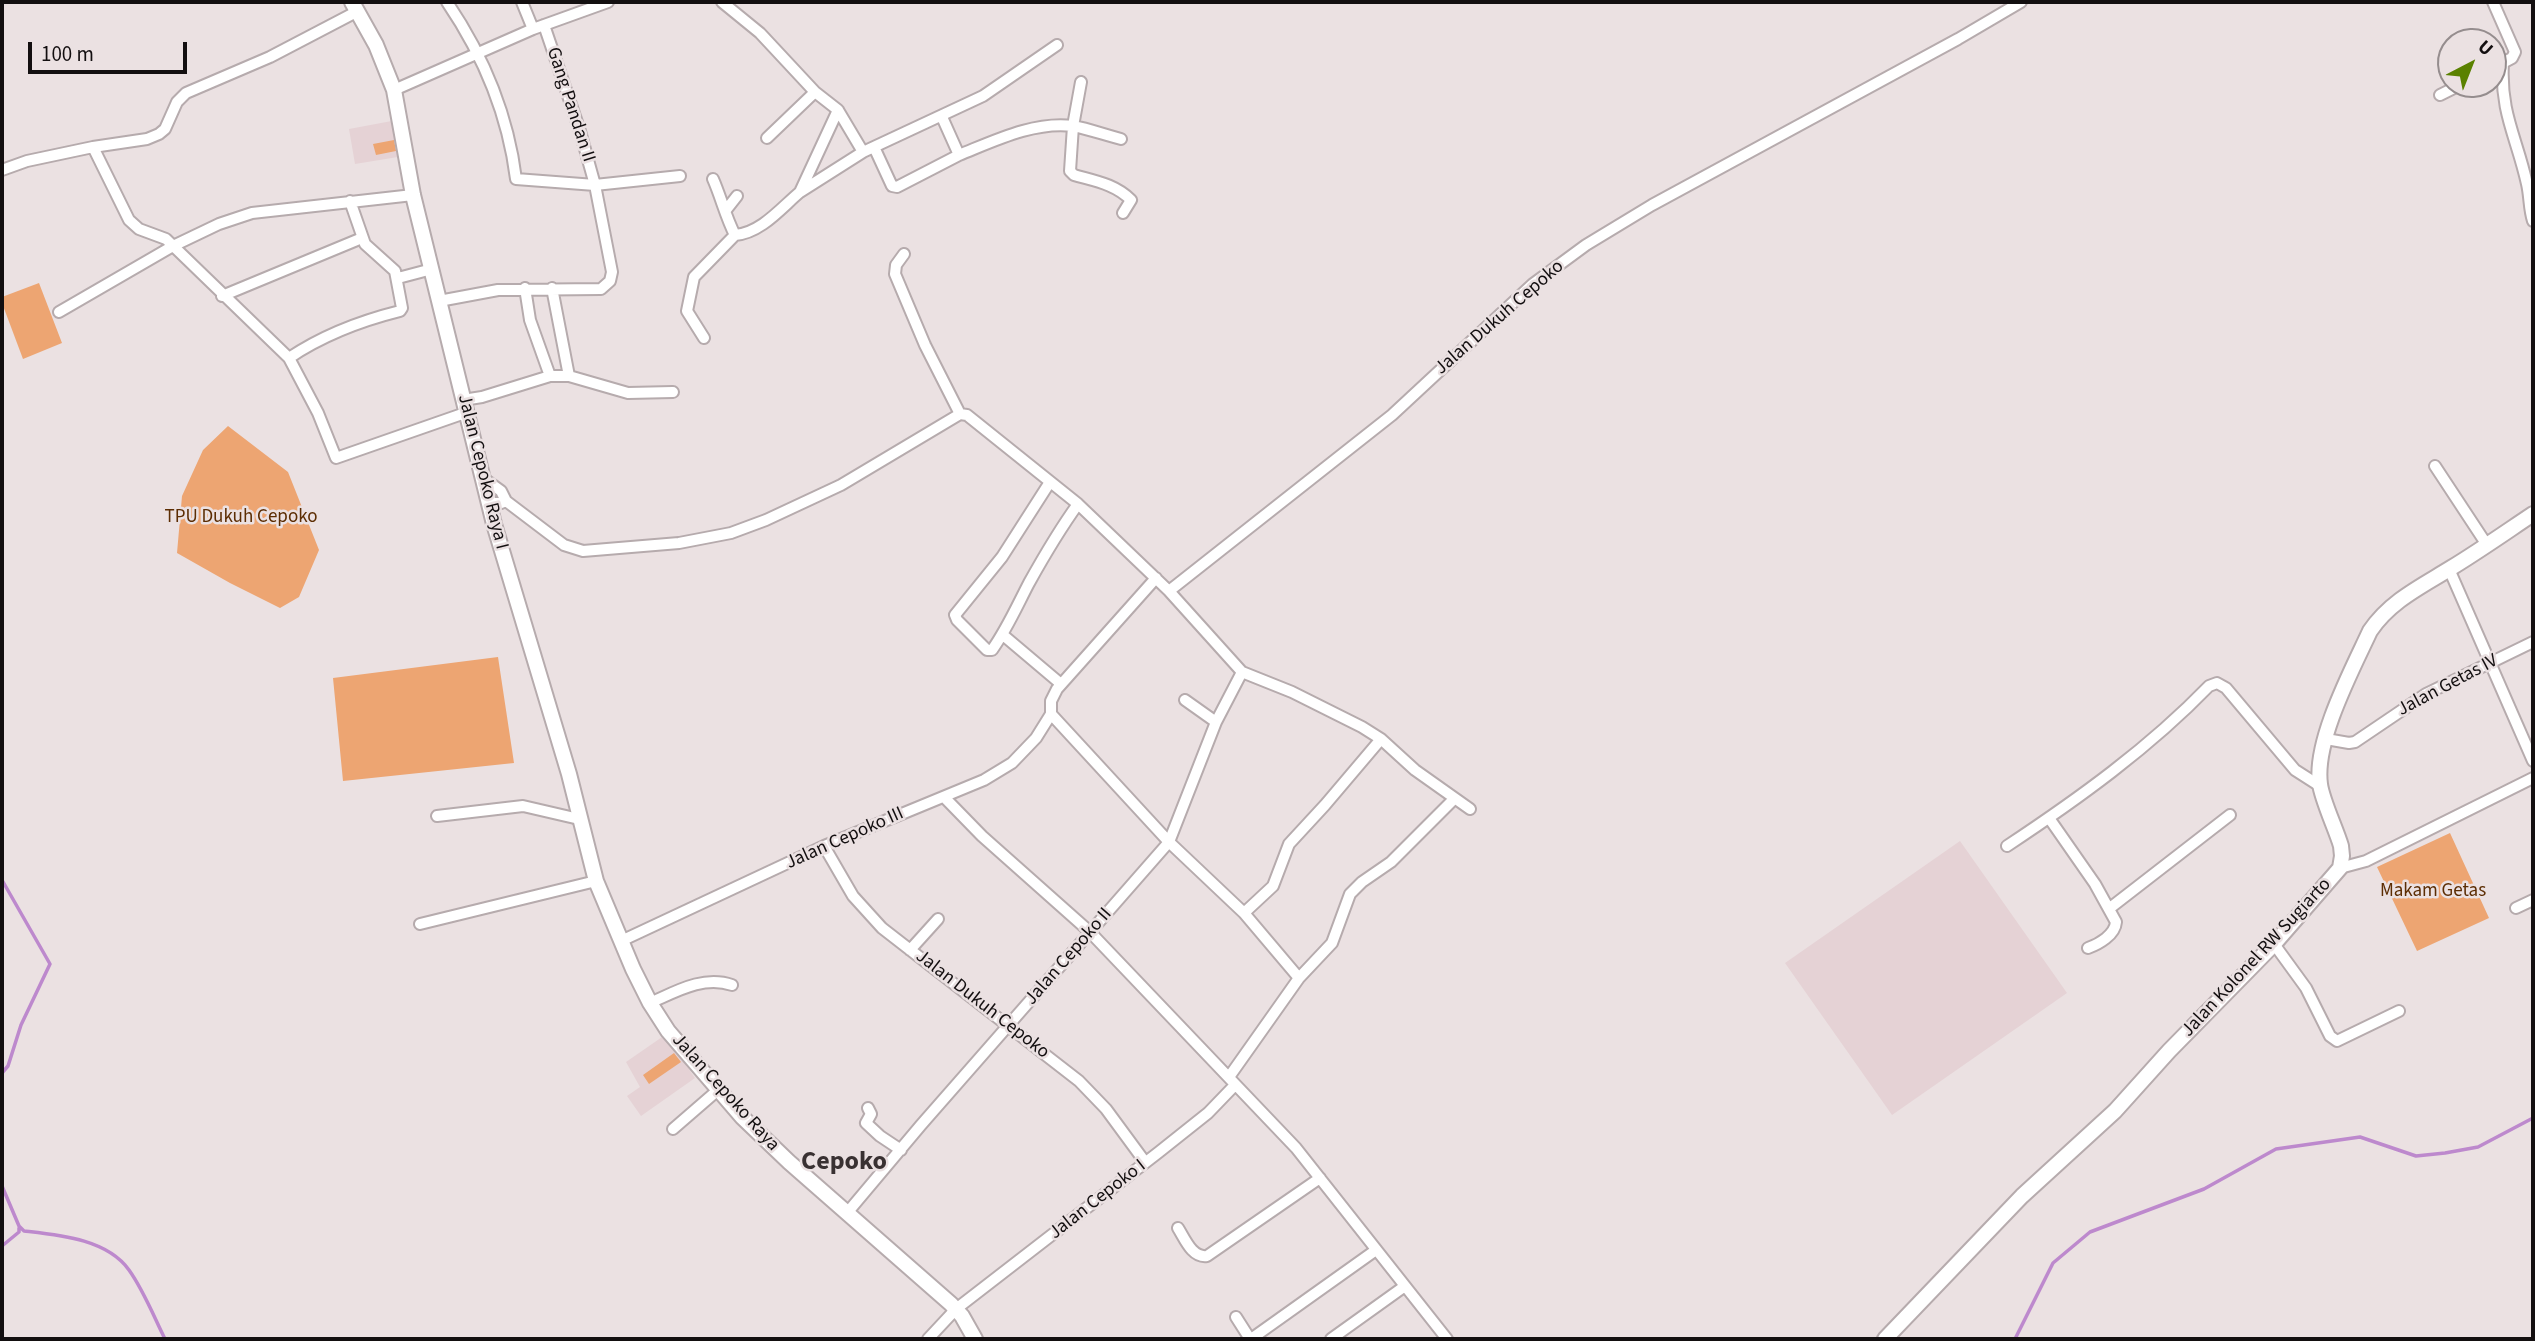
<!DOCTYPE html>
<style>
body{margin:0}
#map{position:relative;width:2535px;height:1341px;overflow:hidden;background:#ebe1e2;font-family:"Source Sans 3",sans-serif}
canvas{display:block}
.frame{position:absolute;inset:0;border:4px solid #130f10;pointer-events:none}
.north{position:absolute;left:2437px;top:28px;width:70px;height:70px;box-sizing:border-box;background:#ebe1e2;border:2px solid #958d8e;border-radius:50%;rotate:42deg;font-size:19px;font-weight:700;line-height:28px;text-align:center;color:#130f10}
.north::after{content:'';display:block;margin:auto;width:24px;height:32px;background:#5a8100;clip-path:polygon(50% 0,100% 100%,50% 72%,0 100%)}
.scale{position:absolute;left:28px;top:42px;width:159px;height:32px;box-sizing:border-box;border:4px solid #130f10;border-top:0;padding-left:9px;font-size:21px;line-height:24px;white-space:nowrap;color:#130f10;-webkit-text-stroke:5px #ebe1e2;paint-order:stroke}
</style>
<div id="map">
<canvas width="2535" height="1341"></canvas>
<div class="frame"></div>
<div class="north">U</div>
<div class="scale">100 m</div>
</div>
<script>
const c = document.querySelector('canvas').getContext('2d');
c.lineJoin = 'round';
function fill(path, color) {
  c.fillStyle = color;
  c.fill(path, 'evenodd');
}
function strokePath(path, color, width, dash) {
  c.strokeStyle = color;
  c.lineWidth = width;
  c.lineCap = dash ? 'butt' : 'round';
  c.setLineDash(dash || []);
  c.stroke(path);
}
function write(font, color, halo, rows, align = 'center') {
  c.font = font + ' "Source Sans 3",sans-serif';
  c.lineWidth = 5;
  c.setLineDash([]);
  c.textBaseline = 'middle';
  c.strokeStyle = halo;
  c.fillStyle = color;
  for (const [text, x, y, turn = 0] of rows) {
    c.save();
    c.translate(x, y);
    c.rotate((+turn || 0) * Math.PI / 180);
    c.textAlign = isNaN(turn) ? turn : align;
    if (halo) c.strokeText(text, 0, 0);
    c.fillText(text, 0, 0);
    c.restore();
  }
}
fill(new Path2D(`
 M397,120L404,156L355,164L349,129Z
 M1960,841L2067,993L1892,1115L1785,963Z
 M665,1035L695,1078L641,1116L627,1096L640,1087L626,1062Z`), '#e5d2d5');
fill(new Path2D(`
 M394,140L396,151L376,155L373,144Z
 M39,283L62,343L23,359L2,303V297Z
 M228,426L288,472L319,550L299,597L280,608L230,583L177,553L182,496L203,450Z
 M498,657L514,763L343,781L333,678Z
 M2450,833L2489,918L2417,951L2377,867Z
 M674,1053L681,1062L649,1084L643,1075Z`), '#eda572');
strokePath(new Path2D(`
 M2,880L50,964L21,1025L8,1066L2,1073
 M2,1186L19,1226L24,1231C59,1235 107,1239 129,1270C144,1291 154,1317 165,1339
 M2,1246L19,1232V1228
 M2015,1339L2053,1263L2090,1232L2204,1189L2276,1149L2360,1137L2416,1156L2445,1153L2478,1147L2533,1118`), '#bd89cd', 3.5);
const minor = new Path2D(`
 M447,2C483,55 508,115 516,179L595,185L680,176
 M522,2L533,29
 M722,2L760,33L815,92L767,138
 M2493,2L2515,52L2512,58L2493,68
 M2503,63C2500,113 2517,138 2527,184C2530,197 2529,209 2533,221
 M1081,82L1073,126L1070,171L1074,175C1095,181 1115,184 1131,200L1123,213
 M394,90L533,29L608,2
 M815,92L838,110L800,192L863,152L983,96L1057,45
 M2440,95L2462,84
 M838,110L863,152
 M942,117L959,155C994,141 1034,121 1073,126C1089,129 1105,135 1121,139
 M93,147L129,220L139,229L166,239L289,358L318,413L336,458L465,413
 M874,147L892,186L897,187L959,155
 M2,170L27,161L93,147L147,139L159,134L165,129L177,102L186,93L270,57L358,11
 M713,179C721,197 726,218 735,235
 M726,210L737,196
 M904,254L896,265L895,274L925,345L960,414
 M398,278L432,269
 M525,288L530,320L550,376
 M552,288L569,376
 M222,296L362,238
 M439,301L498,290L601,289L610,281L612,272L595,185L580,131L544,25
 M59,312L173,246L219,224L252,213L413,195
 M704,338L687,311L694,277L735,235C761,233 781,208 800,192
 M289,358C323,335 360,321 400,311L402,308L395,271L365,244L350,201
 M463,400L482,397L550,376H569L628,393L673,392
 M2435,466L2487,545
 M483,478L501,491L506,501
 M1050,482L1002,557L955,615L957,620L987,650H992C1007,629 1017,606 1029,583C1044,556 1060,529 1078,504
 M490,503H501L506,501L564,545L583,551L679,543L731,533L766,520L841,485L960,414L967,415L1078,504L1169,591L1242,672L1292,692L1362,727L1381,739L1415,770L1470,809
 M2449,569L2533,761
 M1169,591L1392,415L1533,284L1586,245L1652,205L1958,39L2021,2
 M1003,635L1061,684
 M1185,700L1216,722
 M1051,714L1169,842L1244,913L1299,978
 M1051,714V701L1057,689L1156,578
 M2326,739L2349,743L2355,742L2426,694L2533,642
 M944,797L982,836L1090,932L1296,1148L1447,1339
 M437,816L523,806L579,819
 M2049,818L2095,884L2116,922C2115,935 2099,944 2088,948
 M824,846L853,896L882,928L1079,1081L1106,1109L1145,1162
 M2007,846C2078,799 2149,748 2209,686L2217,683L2226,688L2295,770L2320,786
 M2340,868L2366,861L2533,778
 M2110,908L2230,815
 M2516,908L2533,900
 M1244,913L1273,886L1289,844L1325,805L1381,739
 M420,924L596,881
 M621,941L824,846L984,780L1012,763L1036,738L1051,714
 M2274,944L2306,988L2330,1036L2337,1041L2399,1011
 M910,950L938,919
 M650,1003C675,992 703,975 732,985
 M1229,1077L1299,978L1332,943L1350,894L1362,882L1391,862L1454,799
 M868,1108L871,1114L866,1123L880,1136L901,1150
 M673,1129L718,1090
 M847,1213L921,1125L1169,842L1216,722L1242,672
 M1178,1228C1185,1239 1192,1258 1207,1256L1320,1178
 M1236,1317L1250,1339
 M928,1339L956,1309L1159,1152L1208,1113L1235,1085
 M1251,1339L1376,1250
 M1331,1339L1405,1286`);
const secondary = new Path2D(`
 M352,2L376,45L394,90L413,195L494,524L569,774L596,881L633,969L650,1003L668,1031L742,1117L789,1162L951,1304L962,1316L975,1339
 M1885,1339L2022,1196L2115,1111L2169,1051L2274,944L2340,868L2342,856L2341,846C2336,829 2322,800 2320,784C2314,741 2352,670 2370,631C2390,601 2422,586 2451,568C2479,551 2506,532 2533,514`);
strokePath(minor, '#b6abad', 14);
strokePath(secondary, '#b6abad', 18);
strokePath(minor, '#fff', 10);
strokePath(secondary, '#fff', 14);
write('19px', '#130f10', '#ebe1e2', [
 ["Gang Pandan II",570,105,72],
 ["Jalan Dukuh Cepoko",1500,318,-41],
 ["Jalan Cepoko Raya I",482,472,76],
 ["Jalan Getas IV",2448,686,-28],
 ["Jalan Cepoko III",845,839,-24],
 ["Jalan Cepoko II",1069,957,-49],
 ["Jalan Kolonel RW Sugiarto",2257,958,-47],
 ["Jalan Dukuh Cepoko",982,1005,38],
 ["Jalan Cepoko Raya",725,1093,48],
 ["Jalan Cepoko I",1098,1200,-38]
]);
write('19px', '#5c2d03', '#ebe1e2', [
 ["TPU Dukuh Cepoko",241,518],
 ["Makam Getas",2433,892]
]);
write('bold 26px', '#393132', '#ebe1e2', [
 ["Cepoko",844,1163]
]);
</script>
